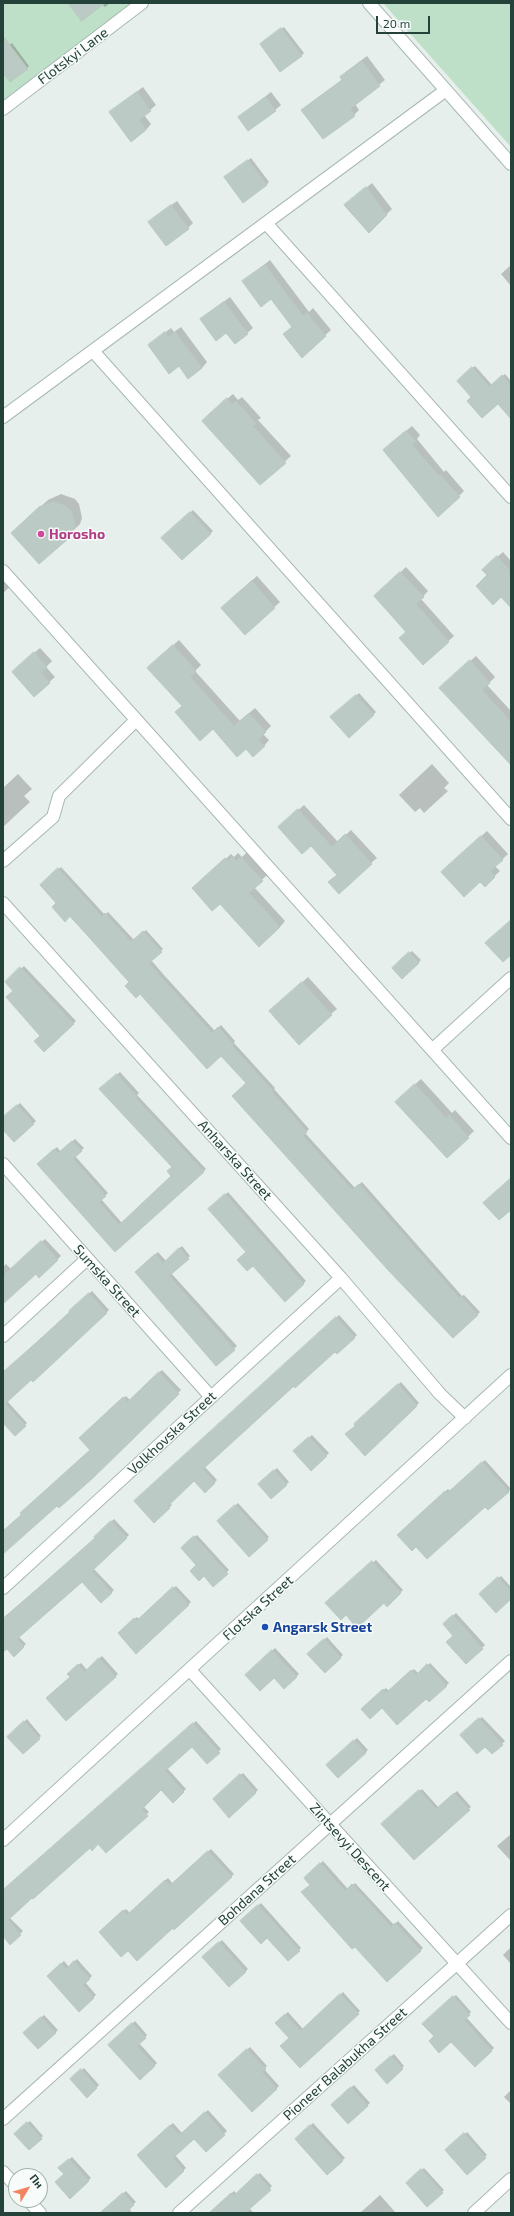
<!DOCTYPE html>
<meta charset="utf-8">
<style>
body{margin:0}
#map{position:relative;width:514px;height:2216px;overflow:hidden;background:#e6efeb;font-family:"Exo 2",sans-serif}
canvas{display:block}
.frame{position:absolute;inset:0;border:4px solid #24423a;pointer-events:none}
.north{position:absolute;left:8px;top:2168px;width:40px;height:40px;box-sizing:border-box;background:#f7fbf9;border:1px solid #a3b1ad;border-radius:50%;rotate:52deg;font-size:11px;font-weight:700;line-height:16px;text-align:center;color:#24423a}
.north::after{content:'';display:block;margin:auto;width:14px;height:18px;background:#f4845f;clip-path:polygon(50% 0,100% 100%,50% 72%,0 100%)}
.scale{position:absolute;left:376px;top:16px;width:54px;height:18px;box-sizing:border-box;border:2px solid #24423a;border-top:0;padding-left:5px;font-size:12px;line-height:14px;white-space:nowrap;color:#24423a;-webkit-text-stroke:3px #f7fbf9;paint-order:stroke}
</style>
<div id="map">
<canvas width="514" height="2216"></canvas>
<div class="frame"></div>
<div class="north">Пн</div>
<div class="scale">20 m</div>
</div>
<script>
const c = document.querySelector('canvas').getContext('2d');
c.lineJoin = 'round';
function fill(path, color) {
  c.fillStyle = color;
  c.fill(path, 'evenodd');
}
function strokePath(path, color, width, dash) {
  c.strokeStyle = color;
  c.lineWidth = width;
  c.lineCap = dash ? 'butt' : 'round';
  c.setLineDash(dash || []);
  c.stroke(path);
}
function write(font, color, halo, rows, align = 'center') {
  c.font = font + ' "Exo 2",sans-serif';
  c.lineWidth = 3;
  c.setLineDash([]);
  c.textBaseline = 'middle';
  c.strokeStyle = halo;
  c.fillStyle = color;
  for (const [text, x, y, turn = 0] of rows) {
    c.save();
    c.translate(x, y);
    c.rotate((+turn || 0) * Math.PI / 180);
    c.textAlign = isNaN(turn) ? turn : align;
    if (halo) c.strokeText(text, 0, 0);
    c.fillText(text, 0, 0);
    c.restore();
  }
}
fill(new Path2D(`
 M3,3H142L3,109Z
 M383,3H511V147Z`), '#bfe0c8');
fill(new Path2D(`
 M72,3H110L105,7L102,4Z
 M284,27L304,53L301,56L264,42Z
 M12,43L29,66L27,68L3,71V50Z
 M367,56L385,80L355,104L359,110L354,115L308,105L343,79L341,77L347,71Z
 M143,87L156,105L144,115L151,124L146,130L110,112Z
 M271,92L281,105L275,110L239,117Z
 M251,158L269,182L266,185L228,175Z
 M372,183L392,209L369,231L345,205Z
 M177,201L193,223L188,228L155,217Z
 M270,260L309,312L313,308L331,330L302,356L293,327L271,298L244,281Z
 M511,265V286L501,274Z
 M230,297L253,328L247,333L227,332L201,319Z
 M181,327L207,362L202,368L179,365L149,345L171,328L174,332Z
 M475,366L492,385L505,374L511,381V408L498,402L472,397L458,381Z
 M233,394L238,400L242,397L261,418L258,420L291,456L260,484L208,415Z
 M412,426L420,435L417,439L444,472L446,470L464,491L459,496L390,444Z
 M61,494L75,499L79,504L82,518L80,524L40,563L20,525L48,500Z
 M193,510L213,531L182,559L163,538Z
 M503,552L511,561V597L488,575L489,564Z
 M406,567L428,591L421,599L454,636L423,664L407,632L380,591Z
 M3,575L12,585L3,593Z
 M257,576L280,602L245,633L228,602Z
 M179,640L201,665L195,671L240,721L255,708L271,726L263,734L269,740L264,746L246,748L213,728L183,706L154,662Z
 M40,648L52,661L46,667L55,677L35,695L19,666Z
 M476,656L495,677L487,685L511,711V764L446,683Z
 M359,693L376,712L349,737L332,717Z
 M432,764L449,783L444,788L448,791L424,813L420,808L415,812L399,795Z
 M18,774L32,789L24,796L30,802L3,827V788Z
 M304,805L338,842L351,830L377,858L371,863L338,874L311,845L285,822Z
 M487,831L508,854L495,866L500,871L485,885L480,880L448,866Z
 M247,852L267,875L254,887L285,921L280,927L221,903L199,883L231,854L234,857L238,853L242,857Z
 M61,867L105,915L108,912L134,940L146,930L163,949L151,960L163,974L215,1031L221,1025L235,1041L234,1043L275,1088L274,1089L309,1129L305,1133L355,1188L362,1182L462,1296L464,1295L480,1312L453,1337L247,1083L222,1054L130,982L41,885Z
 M412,951L421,960L402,978L393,968Z
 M24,966L76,1021L44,1050L42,1035L14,991L6,982Z
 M308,977L337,1009L331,1014L276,1006Z
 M120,1072L139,1093L137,1095L206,1169L115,1251L38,1164L57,1147L61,1152L75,1139L84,1148L75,1156L108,1193L101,1199L122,1223L173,1176V1167L101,1089Z
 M421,1079L452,1113L455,1110L474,1131L447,1157L402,1096Z
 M20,1103L36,1121L14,1141L3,1129V1118Z
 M228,1192L306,1281L285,1300L248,1252L210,1209Z
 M45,1239L61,1256L39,1276L36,1272L3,1302V1267L6,1264L11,1269Z
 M182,1246L190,1256L171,1273L237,1346L217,1365L136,1272L158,1252L166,1261Z
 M92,1291L109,1310L33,1381L31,1379L7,1401L27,1423L15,1435L3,1422V1373Z
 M339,1315L357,1335L337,1352L335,1350L294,1385L204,1466L217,1480L205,1491L194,1480L170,1503L172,1505L154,1521L135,1501Z
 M162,1370L181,1390L93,1477L57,1504L3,1553V1532L91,1450L80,1438L126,1396L130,1400Z
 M401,1382L419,1403L365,1454L356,1425L357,1422Z
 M312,1435L329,1453L311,1469L295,1451Z
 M485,1460L511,1489L488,1509L485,1505L416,1546L398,1535L448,1489L450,1491Z
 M277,1468L289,1482L271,1497L259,1484Z
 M238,1503L269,1537L250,1555L218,1521Z
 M114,1519L129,1535L93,1568L114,1590L101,1602L82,1581L18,1636L26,1644L14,1655L3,1644V1618L97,1538L95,1537Z
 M197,1535L229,1570L213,1585L182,1548Z
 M376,1560L403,1590L387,1605L384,1602L329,1600Z
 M501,1576L511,1587V1598L481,1594Z
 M176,1586L191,1602L136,1652L119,1633L137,1617L139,1619Z
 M456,1613L485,1645L466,1663L454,1635L444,1624Z
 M327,1637L343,1655L325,1671L309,1654Z
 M275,1648L299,1674L284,1688L274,1676L247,1675Z
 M102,1656L118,1674L66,1719L71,1677L69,1674L81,1663L87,1670Z
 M430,1663L449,1683L429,1701L426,1698L362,1709L386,1688L389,1691L414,1669L419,1674Z
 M482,1717L505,1741L492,1753L485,1745L462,1735Z
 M27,1719L41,1736L23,1753L8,1737Z
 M196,1721L221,1749L207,1763L192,1746L167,1768L186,1789L173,1801L161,1789L143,1806L149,1812L106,1852L98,1843L90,1847L32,1896L9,1917L23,1931L10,1943L3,1935V1890L27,1869L28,1870Z
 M357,1738L368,1750L338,1777L328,1765Z
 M243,1773L258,1790L230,1816L214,1799Z
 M422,1789L439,1808L457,1791L471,1807L414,1859L383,1824Z
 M511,1834V1861L497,1846Z
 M211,1849L234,1874L175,1929L173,1927L128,1950L100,1932L126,1909L130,1913L168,1878L173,1884Z
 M323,1861L348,1889L355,1883L394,1925L398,1921L423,1948L387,1980L305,1878Z
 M261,1903L301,1948L288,1960L267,1936L241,1921Z
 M222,1940L248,1969L229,1986L203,1957Z
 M511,1947V1964L503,1955Z
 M77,1959L92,1976L85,1982L96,1995L79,2010L48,1976L64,1961L69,1967Z
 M343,1992L360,2011L300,2067L290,2038L276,2023L288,2012L303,2029Z
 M456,1995L471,2012L466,2017L494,2048L475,2066L451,2041L435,2036L424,2024Z
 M44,2015L58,2030L39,2048L25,2033Z
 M135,2021L147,2035L139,2043L157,2063L140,2079L109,2045Z
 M250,2047L267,2066L264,2069L279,2086L252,2111L219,2075Z
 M394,2054L404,2066L387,2082L376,2070Z
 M84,2068L99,2085L87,2096L71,2079Z
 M354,2085L370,2103L348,2123L332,2105Z
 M511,2090V2104L504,2097Z
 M208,2110L227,2131L206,2151L194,2138L175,2155L186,2168L166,2186L138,2155L173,2123L182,2133Z
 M30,2121L43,2136L29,2149L15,2134Z
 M313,2123L345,2158L327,2174L296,2139Z
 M467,2132L487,2155L467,2173L446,2151Z
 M72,2157L91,2178L70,2197L65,2174L60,2168Z
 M424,2168L444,2190L427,2206L407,2183Z
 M260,2173L272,2186L249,2208L254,2213H222L217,2207L234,2191L237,2194Z
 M126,2191L136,2202L129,2208L132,2213H101Z
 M380,2195L396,2213H360Z`), '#0003');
const building = new Path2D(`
 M68,3H105L82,21Z
 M281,28L302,56L280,72L260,44Z
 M3,36L28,69L10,82L3,73Z
 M362,61L380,86L350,109L355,116L323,139L301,110L342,80L340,77Z
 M137,92L151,111L139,120L146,130L131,142L109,112Z
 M266,97L276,111L248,131L238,117Z
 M248,160L267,185L243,203L224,177Z
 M366,187L387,215L369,233L344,205Z
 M171,205L189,229L166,246L148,222Z
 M265,265L303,316L307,313L326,336L302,358L283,334L292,327L271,299L261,307L242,281Z
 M224,302L248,334L235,344L226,333L216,341L200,319Z
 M165,332L168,337L175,332L202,368L188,379L179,366L169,374L148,345Z
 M472,367L489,387L502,375L511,386V419L498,404L482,418L467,401L471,397L457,381Z
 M227,398L232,404L236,401L256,424L253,426L286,463L260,485L202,421Z
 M406,431L416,441L412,445L439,476L440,475L460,497L438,517L383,450Z
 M53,502L66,506L72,512L75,526L68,539L39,564L11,533L39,507Z
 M190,512L211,534L182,560L161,538Z
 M497,556L511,572V608L501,597L493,605L476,586L487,575L482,570Z
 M400,572L424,597L416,604L449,642L423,665L399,638L406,632L374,596Z
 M252,581L275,608L245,635L221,608Z
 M173,645L196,671L190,677L234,726L249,713L266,732L258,740L265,746L253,757L246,749L237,757L213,729L200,741L175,712L182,706L147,668Z
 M34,652L47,667L41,673L50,683L34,697L12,672Z
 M470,660L490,683L482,690L511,722V765L439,688Z
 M356,695L374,715L349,738L330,717Z
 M298,809L332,847L345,834L372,864L339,894L328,882L337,875L311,846L302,854L278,827Z
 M481,836L503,860L490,871L495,877L485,887L480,882L464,897L441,872Z
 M232,857L236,861L241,857L263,881L249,893L280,927L259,947L220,904L212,911L192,888L225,858L228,861Z
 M58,868L102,917L105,913L131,942L143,931L162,952L149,963L160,976L212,1033L218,1027L234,1045L232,1046L273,1091L272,1092L307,1132L303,1136L352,1190L359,1184L459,1298L461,1296L478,1315L453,1338L388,1270L232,1096L246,1083L221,1056L207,1069L140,994L136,998L125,986L129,982L70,916L65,922L52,907L56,903L40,885Z
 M511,920V955L503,962L485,943Z
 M409,952L419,963L402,979L392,968Z
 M20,967L74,1024L44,1052L34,1041L40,1036L6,997L13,991L5,982Z
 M302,982L332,1015L299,1045L269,1011Z
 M117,1074L137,1097L136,1098L204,1172L115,1252L37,1164L54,1149L58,1153L72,1141L82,1151L73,1159L106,1196L99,1202L119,1225L171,1176L167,1171L172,1167L99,1089Z
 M415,1084L446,1118L449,1115L469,1138L447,1158L395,1102Z
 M17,1105L34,1124L14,1142L3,1130V1117Z
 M511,1178V1210L499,1220L483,1203Z
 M225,1194L304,1284L285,1302L253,1266L247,1271L237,1260L246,1252L208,1209Z
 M41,1241L58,1260L39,1278L36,1274L3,1304V1276Z
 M179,1248L189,1259L169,1276L235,1350L216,1366L135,1272L155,1254L163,1263Z
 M89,1293L107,1313L33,1382L31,1380L5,1404L26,1426L15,1436L3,1423V1372L70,1313L69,1311Z
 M336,1317L355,1338L337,1354L335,1352L295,1388L294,1386L203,1469L215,1483L205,1493L194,1481L168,1506L170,1508L154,1523L134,1501Z
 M159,1372L179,1394L93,1478L59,1508L57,1506L3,1554V1531L22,1514L20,1513L90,1450L79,1438L123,1397L127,1402Z
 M398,1384L417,1406L365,1456L345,1434L355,1426L354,1424Z
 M309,1437L327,1456L311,1471L293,1451Z
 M482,1462L509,1492L488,1510L485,1507L427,1559L416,1547L412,1551L397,1535L445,1491L447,1493Z
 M274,1470L287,1485L271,1499L258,1484Z
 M235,1505L268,1540L249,1557L217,1521Z
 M111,1521L127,1538L92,1571L112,1593L101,1603L82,1582L17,1639L24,1647L14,1657L7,1649L3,1652V1619L95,1538L94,1537Z
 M194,1536L228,1574L213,1587L204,1576L199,1581L190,1571L196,1565L181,1548Z
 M372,1561L401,1593L387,1607L384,1603L357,1628L346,1615L341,1620L325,1603Z
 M498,1577L511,1592V1599L496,1613L479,1594Z
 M173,1587L189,1605L136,1654L118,1633L134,1618L136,1621Z
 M453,1615L483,1649L466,1664L446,1642L453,1636L443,1624Z
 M324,1639L341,1658L325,1673L307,1654Z
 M272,1650L297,1677L284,1689L274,1678L260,1691L245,1675Z
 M99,1658L116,1677L66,1721L46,1698L70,1677L67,1674L78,1664L84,1672Z
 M427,1664L447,1686L429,1702L426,1699L397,1725L382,1708L370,1719L361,1709L383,1689L386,1693L411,1670L416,1675Z
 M479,1718L503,1745L492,1754L485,1747L477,1754L460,1735Z
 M24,1721L40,1739L23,1754L7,1737Z
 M193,1723L220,1753L207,1764L192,1747L165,1771L184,1792L173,1803L161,1790L142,1809L148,1816L106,1853L98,1844L92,1851L90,1848L33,1899L32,1898L8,1920L21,1935L10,1945L3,1936V1890Z
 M354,1740L366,1753L338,1778L326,1765Z
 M240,1774L256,1793L229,1818L213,1799Z
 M419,1790L436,1809L454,1793L470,1810L414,1860L381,1824Z
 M208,1851L232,1877L174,1930L173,1928L137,1961L128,1951L121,1957L99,1932L123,1910L127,1915L165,1880L170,1885Z
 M320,1863L345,1891L352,1884L391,1927L395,1923L421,1951L387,1982L355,1947L352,1949L301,1892L310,1885L304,1878Z
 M258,1905L300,1951L288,1961L267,1938L261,1944L240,1921Z
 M219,1942L246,1972L229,1987L202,1957Z
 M74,1961L90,1979L83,1985L94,1998L79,2012L47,1976L61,1963L66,1969Z
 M340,1994L359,2014L300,2068L280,2046L289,2038L275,2023L285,2014L300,2031Z
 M453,1996L470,2015L464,2020L492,2051L475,2067L451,2042L439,2053L429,2041L434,2036L422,2024Z
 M41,2017L56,2033L38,2049L23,2033Z
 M132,2023L146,2038L137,2046L155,2066L140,2080L108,2045Z
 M247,2049L266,2069L262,2072L277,2089L252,2112L218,2075Z
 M391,2056L403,2069L387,2084L375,2070Z
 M81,2069L97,2088L87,2098L70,2079Z
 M351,2087L368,2106L348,2124L331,2105Z
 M205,2112L225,2135L206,2152L194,2139L173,2158L184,2171L166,2188L137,2155L170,2125L179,2135Z
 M27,2122L42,2139L29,2150L14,2134Z
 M310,2125L343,2161L327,2175L295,2139Z
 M464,2133L486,2158L467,2175L445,2150Z
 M69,2159L89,2181L70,2199L55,2182L64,2174L58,2168Z
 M421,2169L443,2193L427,2207L406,2183Z
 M257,2174L271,2190L245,2213H209L231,2193L234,2195Z
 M123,2193L134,2205L125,2213H100Z`);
fill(building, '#bbcac4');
strokePath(building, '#b8c9c2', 1);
const minor = new Path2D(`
 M369,3L511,164
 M3,109L142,3
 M266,223L511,497
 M93,351L511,819
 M3,417L446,90
 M3,571L511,1138
 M3,861L53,817L59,796L136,720
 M3,903L341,1278L440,1394L465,1418
 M432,1050L511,978
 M3,1164L211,1397
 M3,1336L87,1259
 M3,1588L341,1278
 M190,1670L511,2023
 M3,1840L511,1375
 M3,2119L511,1661
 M3,2172L16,2186
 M28,2200L40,2213
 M179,2213L511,1915
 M474,2213L511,2179`);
strokePath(minor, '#a8b8b2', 14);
strokePath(minor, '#fff', 12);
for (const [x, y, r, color] of [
 [41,534,4,"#d1479c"],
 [265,1627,4,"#1a4fb4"]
]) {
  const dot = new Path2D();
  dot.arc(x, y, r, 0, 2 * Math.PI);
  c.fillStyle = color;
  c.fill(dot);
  strokePath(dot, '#f7fbf9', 1.5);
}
write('14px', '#24423a', '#f7fbf9', [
 ["Flotskyi Lane",73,56,-37],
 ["Anharska Street",235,1160,48],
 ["Sumska Street",107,1281,48],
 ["Volkhovska Street",172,1433,-43],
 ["Flotska Street",258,1608,-42],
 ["Zintsevyi Descent",350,1847,48],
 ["Bohdana Street",257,1890,-42],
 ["Pioneer Balabukha Street",345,2064,-42]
]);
write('bold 14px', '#b23c85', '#f7fbf9', [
 ["Horosho",49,534]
], 'left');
write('bold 14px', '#164399', '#f7fbf9', [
 ["Angarsk Street",273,1627]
], 'left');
</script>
